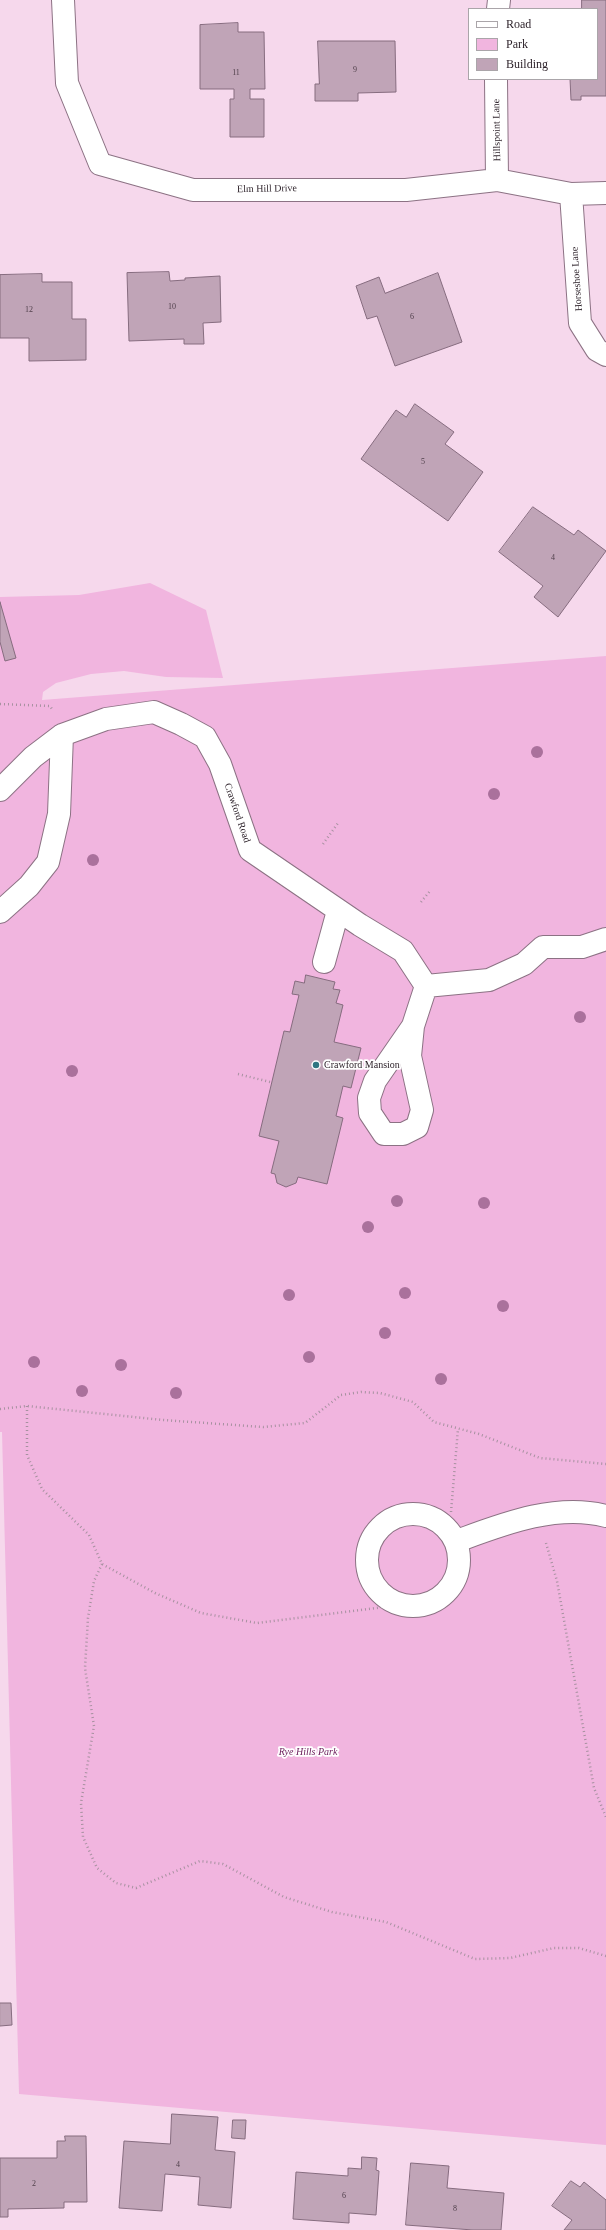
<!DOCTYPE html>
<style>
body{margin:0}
#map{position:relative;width:606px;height:2230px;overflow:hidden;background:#f6d8ec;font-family:"Times New Roman",serif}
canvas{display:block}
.legend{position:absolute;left:468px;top:8px;width:130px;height:72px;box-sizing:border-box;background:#fff;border:1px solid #aaa5a9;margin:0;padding:5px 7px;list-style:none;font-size:12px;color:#2a1f27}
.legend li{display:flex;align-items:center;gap:8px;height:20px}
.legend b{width:20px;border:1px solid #aaa5a9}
</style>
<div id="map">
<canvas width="606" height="2230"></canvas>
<ul class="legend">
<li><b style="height:5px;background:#fff"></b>Road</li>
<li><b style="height:11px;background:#f1b5df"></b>Park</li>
<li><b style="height:11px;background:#c0a4b7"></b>Building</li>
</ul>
</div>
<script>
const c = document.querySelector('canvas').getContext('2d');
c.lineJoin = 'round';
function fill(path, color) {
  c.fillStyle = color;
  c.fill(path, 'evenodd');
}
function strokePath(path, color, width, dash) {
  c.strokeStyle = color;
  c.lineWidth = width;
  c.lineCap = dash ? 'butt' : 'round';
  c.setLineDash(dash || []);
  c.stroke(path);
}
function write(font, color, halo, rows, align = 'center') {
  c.font = font + ' "Times New Roman",serif';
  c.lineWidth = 3.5;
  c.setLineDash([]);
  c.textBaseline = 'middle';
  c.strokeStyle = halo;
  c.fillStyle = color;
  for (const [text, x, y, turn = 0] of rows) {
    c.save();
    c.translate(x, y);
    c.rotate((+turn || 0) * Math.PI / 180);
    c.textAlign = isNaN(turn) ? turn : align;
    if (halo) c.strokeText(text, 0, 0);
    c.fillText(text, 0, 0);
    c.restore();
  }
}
fill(new Path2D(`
 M150,583L206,610L223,678L166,677L124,671L91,674L56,683L43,692L42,700L606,656V2145L19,2094L2,1432H0V597L79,595Z`), '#f1b5df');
const building = new Path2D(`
 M582,0H606V96H581V100H571L570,79H597V9H582Z
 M238,23V32H264L265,89H250V99H264V137H230V99H234V89H200V25Z
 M318,41H395L396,92L358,93V101H315V84H319Z
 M169,272L170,281L185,280V278L220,276L221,322L203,323L204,344H184V339L129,341L127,273Z
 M438,273L462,342L395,366L377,316L367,319L356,286L379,277L385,293Z
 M42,274V282H72V319H86V360L29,361V338H0V275Z
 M415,404L454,432L445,444L483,472L448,521L361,459L396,410L406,417Z
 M533,507L574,535L578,530L606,551L558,617L534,597L543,586L499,552Z
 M0,602L16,658L5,661L0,642Z
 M306,975L335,982L333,989L340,990L336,1003L343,1005L334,1042L361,1048L351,1088L343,1086L336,1116L343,1118L327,1184L298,1177L296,1183L286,1187L277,1183L275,1174L271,1173L279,1141L259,1136L284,1031L290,1032L299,995L292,994L295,981L304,983Z
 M0,2003H11L12,2025L0,2026Z
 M172,2114L218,2117L215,2150L235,2152L231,2208L198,2205L200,2177L165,2174L162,2211L119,2208L124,2141L170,2144Z
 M233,2120H246L245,2139L232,2138Z
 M65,2136H86L87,2202H64V2208L8,2209V2217H0V2158H57V2141H65Z
 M362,2157L377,2158L376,2170L379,2171L376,2215L349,2213V2223L293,2219L296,2172L348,2176V2168L361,2169Z
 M411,2163L449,2166L447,2188L504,2193L501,2230H473L406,2225Z
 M571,2181L580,2187L584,2182L606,2200V2230H564L572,2220L552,2206Z`);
fill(building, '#c0a4b7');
strokePath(building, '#866c7f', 1);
const minor = new Path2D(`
 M63,0L67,83L100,164L193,190H406L497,180L571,194L606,193
 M498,9L499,0
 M496,79L497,180
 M571,194L580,323L597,350L606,355
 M0,790L33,757L62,735
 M0,912L29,886L48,862L59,814L62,735L106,719L154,712L181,724L205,737L220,764L250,850L360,925L403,951L426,986L489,980L524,964L543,947H582L606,939
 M324,962L338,911
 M413,1026L410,1056L422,1110L417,1127L403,1134H384L370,1113L369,1098L375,1081L413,1026L426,986
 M367 1560a46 46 0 1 1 92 0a46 46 0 1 1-92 0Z
 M457,1541C503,1524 556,1503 606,1516`);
strokePath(minor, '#8c7284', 24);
strokePath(new Path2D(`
 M0,704L50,706L52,709
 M323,844L338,823
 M421,902L430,891
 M238,1074L270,1082
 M27,1406V1455L42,1489L89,1535L102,1564L155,1593L201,1613L257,1623L400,1605
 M0,1409L27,1406L163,1420L263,1427L305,1423L341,1395L361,1392L380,1393L413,1402L434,1422L479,1434L540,1458L606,1464
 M451,1512L458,1429
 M546,1543L557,1581L594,1788L606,1817
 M102,1564L94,1581L88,1618L85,1668L94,1726L81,1803L83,1837L97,1868L116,1883L136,1888L200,1861L223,1864L284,1897L332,1912L386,1922L475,1959L510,1958L554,1948H579L606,1956`), '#a791a0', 2.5, [1, 3]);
strokePath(minor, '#fff', 22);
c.fillStyle = '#aa719c';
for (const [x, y] of [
 [537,752],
 [494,794],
 [93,860],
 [580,1017],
 [72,1071],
 [397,1201],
 [484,1203],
 [368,1227],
 [405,1293],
 [289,1295],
 [503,1306],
 [385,1333],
 [309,1357],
 [34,1362],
 [121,1365],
 [441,1379],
 [82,1391],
 [176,1393]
]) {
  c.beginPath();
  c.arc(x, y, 6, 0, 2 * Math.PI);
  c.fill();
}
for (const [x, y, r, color] of [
 [316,1065,4,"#2f7682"]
]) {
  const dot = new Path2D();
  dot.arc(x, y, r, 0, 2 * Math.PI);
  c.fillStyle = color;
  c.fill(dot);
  strokePath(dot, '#fff', 1.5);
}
write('8px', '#50404b', null, [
 ["9",355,70],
 ["11",236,73],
 ["10",172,307],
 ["12",29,310],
 ["6",412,317],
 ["5",423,462],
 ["4",553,558],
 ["4",178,2165],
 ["2",34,2184],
 ["6",344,2196],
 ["8",455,2209]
]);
write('10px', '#2a1f27', '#fff', [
 ["Hillspoint Lane",497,130,-91],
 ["Elm Hill Drive",267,189,-1],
 ["Horseshoe Lane",577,279,-94],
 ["Crawford Road",237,813,71]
]);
write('10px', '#2a1f27', '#fff', [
 ["Crawford Mansion",324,1065]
], 'left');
write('italic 10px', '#6b1c5b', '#fff', [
 ["Rye Hills Park",308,1752]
]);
</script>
